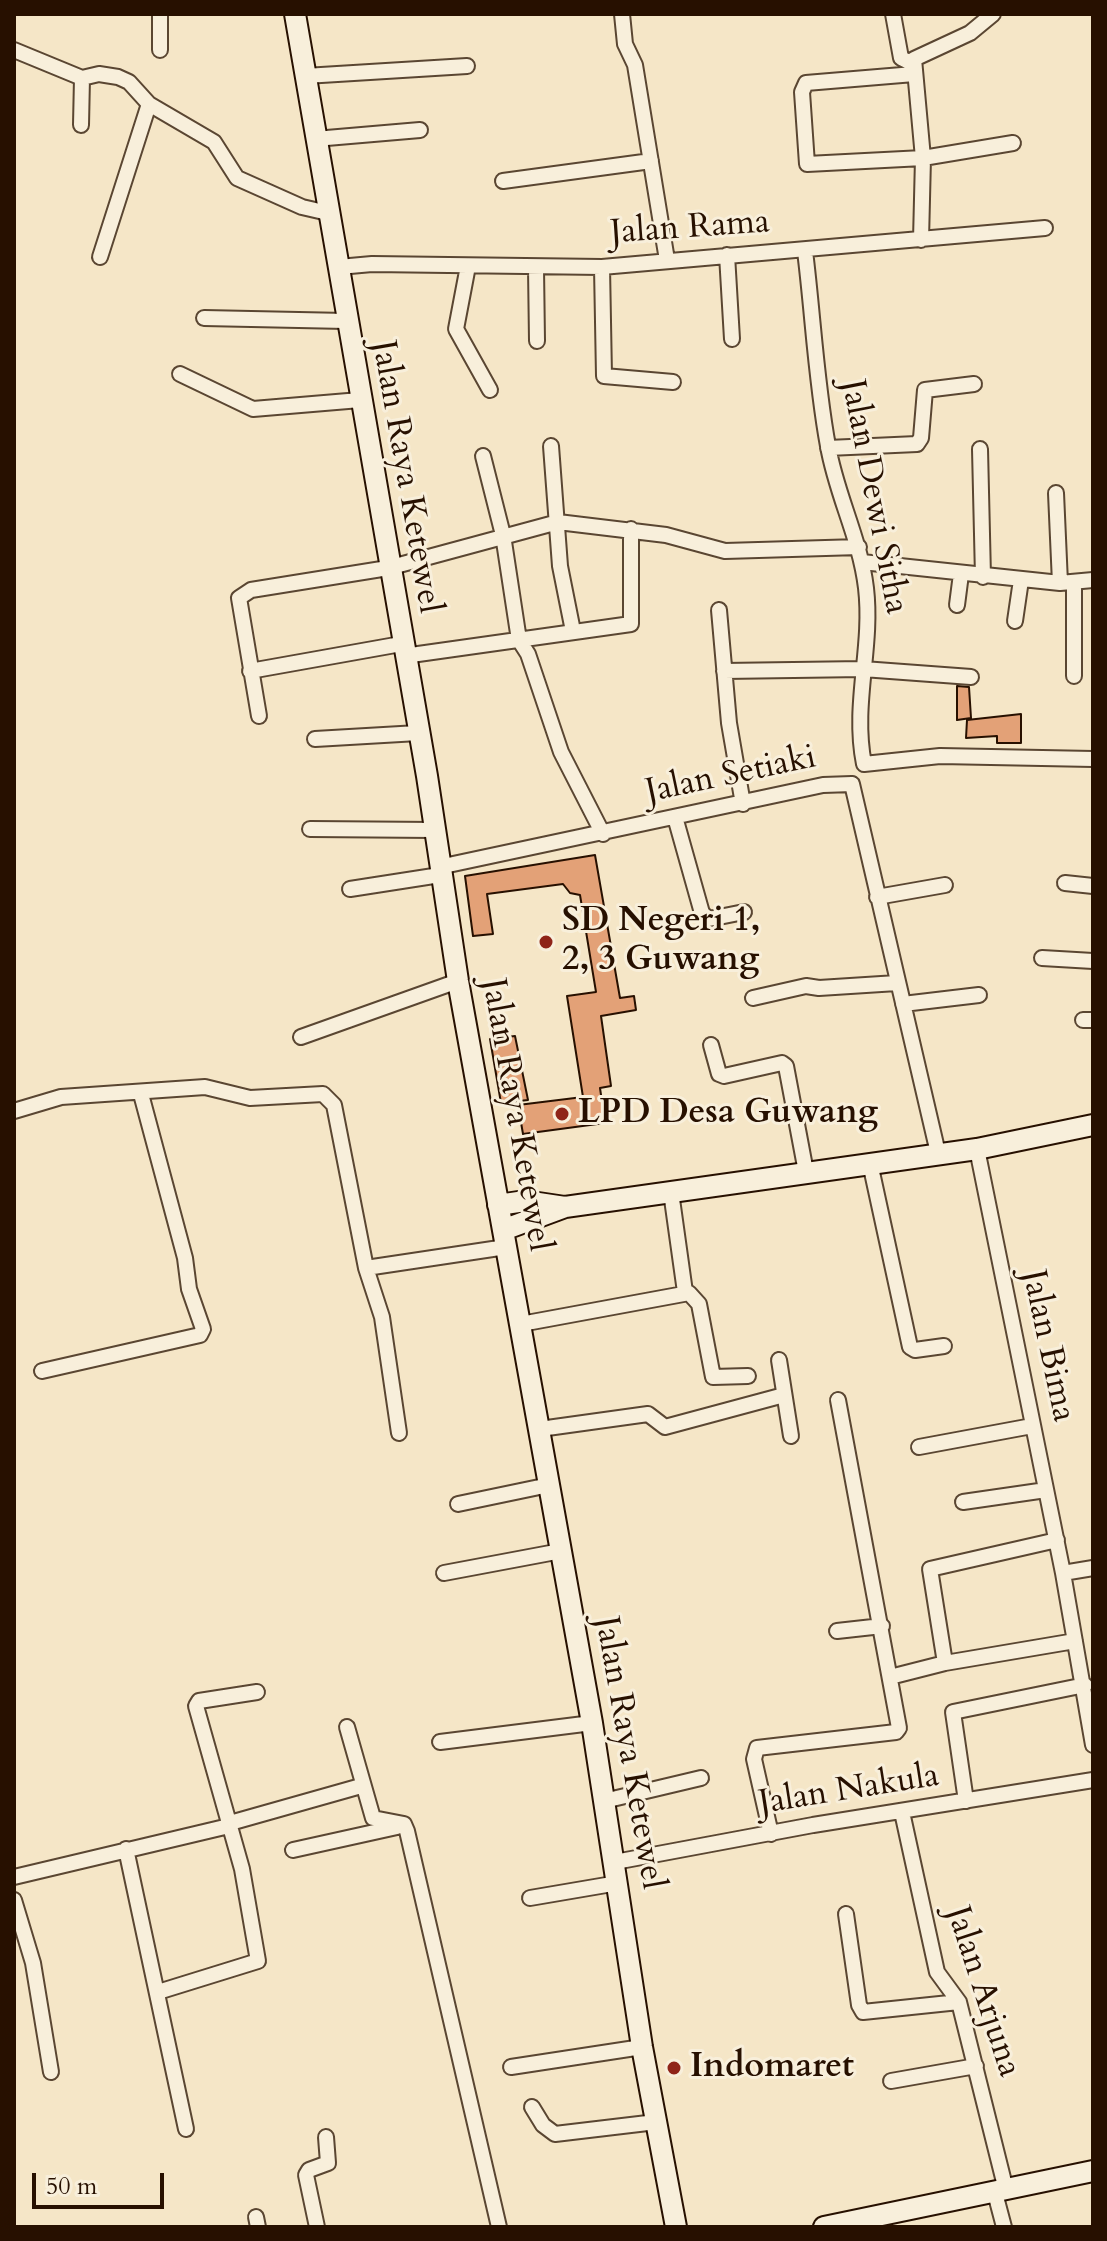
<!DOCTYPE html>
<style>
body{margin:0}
#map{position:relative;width:1107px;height:2241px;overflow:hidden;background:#f5e6c7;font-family:Cardo,serif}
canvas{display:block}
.frame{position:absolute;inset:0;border:16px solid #271000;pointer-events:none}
.scale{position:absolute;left:32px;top:2173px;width:132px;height:36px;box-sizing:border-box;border:4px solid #271000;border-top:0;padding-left:10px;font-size:24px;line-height:28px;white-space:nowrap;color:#271000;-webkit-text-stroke:6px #f8efdb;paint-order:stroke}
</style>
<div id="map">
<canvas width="1107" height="2241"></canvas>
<div class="frame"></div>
<div class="scale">50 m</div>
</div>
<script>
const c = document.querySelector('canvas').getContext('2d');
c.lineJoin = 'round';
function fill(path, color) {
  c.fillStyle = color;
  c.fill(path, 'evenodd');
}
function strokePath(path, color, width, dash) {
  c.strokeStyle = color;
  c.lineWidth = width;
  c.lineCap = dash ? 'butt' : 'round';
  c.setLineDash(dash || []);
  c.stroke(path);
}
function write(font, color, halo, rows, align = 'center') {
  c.font = font + ' Cardo,serif';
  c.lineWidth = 6;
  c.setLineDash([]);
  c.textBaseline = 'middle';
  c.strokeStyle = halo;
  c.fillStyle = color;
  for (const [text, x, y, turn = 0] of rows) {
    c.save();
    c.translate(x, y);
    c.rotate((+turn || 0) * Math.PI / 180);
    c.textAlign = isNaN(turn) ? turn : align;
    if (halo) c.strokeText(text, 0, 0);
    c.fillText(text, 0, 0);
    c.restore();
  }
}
const building = new Path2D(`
 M957,686L969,687L971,718L957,720Z
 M1021,714V743H997V736L966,738L967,720Z
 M595,855L620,998L634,996L636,1010L601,1016L611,1086L600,1088L605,1123L523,1134L518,1105L583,1097L567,996L596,992L580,895L570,893L563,884L487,894L493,934L473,936L465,876Z
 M515,1036L528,1100L501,1103L490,1039Z`);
fill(building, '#e3a177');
strokePath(building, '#271000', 2);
const street = new Path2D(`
 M160,14V50
 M622,14L625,44L635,65L667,260
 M893,14L901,58L913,64
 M14,50L82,78L99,74L118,77L129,82L149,104L214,142L237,178L302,207L328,213
 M914,74L806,83L802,92L807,164L923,158L1013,143
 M305,76L467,66
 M81,125L82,78
 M315,139L420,130
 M503,181L651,161
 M921,240L923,158L914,59L970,33L993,14
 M805,251C813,315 816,382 828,446C836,494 860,538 866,588C873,648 852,704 864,764
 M727,255L732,339
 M100,257L149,104
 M468,266L456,329L490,390
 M339,267L372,264L602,267L1045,228
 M602,267L604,376L673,382
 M536,268L537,341
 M204,318L346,321
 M180,374L253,409L360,400
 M551,446L560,566L573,631
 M828,448L917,444L921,438L925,390L974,384
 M980,449L983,577
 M483,456L503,535L519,640L528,654L561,752L603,834
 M1056,493L1060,583
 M862,562L1060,583L1093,580
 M1074,583V676
 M957,605L961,574
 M719,610L729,723L743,804
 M1015,621L1021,580
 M404,656L631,624V529
 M250,671L401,644
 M724,671L863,669L971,677
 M259,716L239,598L251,590L388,568L558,522L666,535L725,551L859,547
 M315,739L418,733
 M864,764L940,756L1093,759
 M852,784L938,1153
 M675,817L702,913L709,919L744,912
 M310,829L435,830
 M439,867L823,785L852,784
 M1065,883L1093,886
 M350,889L440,875
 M877,897L945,885
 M1042,958L1093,961
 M753,998L806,986L819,988L897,983
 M903,1004L979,995
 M1083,1020H1093
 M301,1037L458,981
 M711,1045L719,1074L724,1076L782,1063L786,1066L806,1172
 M14,1111L61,1097L205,1087L250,1098L323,1094L334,1105L366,1268L382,1317L399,1433
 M977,1149L1063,1573L1093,1745
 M870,1163L910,1347L915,1350L944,1346
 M671,1192L685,1292
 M366,1268L506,1247
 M521,1324L689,1293L699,1304L713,1377L748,1376
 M779,1360L791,1436
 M42,1371L200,1335L203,1329L189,1289L185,1258L141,1094
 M540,1429L648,1414L665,1427L784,1395
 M919,1447L1032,1426
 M963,1502L1046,1490
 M458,1504L549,1485
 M444,1573L561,1551
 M1063,1573L1093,1568
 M837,1631L882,1626
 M945,1663L930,1569L1057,1540
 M890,1677L945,1663L1075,1641
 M347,1727L373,1818L404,1824L407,1831L499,2227
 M440,1742L592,1723
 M604,1801L701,1778
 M966,1801L953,1712L1085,1685
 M902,1812L937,1972L959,2002L1006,2190
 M230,1823L361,1786
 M771,1834L754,1759L757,1748L896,1732L899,1728L838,1400
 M126,1849L186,2129
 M293,1850L397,1827
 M615,1862L813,1825L1093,1780
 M14,1877L229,1826
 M530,1898L618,1883
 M14,1900L33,1963L51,2072
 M846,1914L859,2005L863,2012L959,2002
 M158,1992L258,1961L242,1869L196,1706L199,1701L257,1692
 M511,2067L642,2047
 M891,2081L976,2066
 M532,2107L543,2125L555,2134L656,2122
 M995,2193L1004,2227
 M256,2217L258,2227
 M317,2227L306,2175L309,2170L328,2163L326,2137`);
const secondary = new Path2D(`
 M295,14L427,776L458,981L592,1723L642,2047L676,2227
 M498,1205L525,1201L565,1207
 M503,1230L565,1207L977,1149L1093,1125
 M824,2227L1093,2171`);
strokePath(street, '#5a4632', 18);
strokePath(secondary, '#271000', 24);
strokePath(street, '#f8efdb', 14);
strokePath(secondary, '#f8efdb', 20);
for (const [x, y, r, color] of [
 [546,942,8,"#8f2418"],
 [562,1114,8,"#8f2418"],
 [674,2068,8,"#8f2418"]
]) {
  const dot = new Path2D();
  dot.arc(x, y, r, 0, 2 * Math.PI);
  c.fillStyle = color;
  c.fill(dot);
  strokePath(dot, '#f8efdb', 3);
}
write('34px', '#271000', '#f8efdb', [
 ["Jalan Rama",690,229,-4],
 ["Jalan Raya Ketewel",405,477,80],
 ["Jalan Dewi Sitha",873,497,79],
 ["Jalan Setiaki",731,776,-12],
 ["Jalan Raya Ketewel",515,1115,80],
 ["Jalan Bima",1047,1346,78],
 ["Jalan Raya Ketewel",628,1753,80],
 ["Jalan Nakula",849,1791,-9],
 ["Jalan Arjuna",982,1992,72]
]);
write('bold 34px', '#271000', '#f8efdb', [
 ["SD Negeri 1,",562,922],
 ["2, 3 Guwang",562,961],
 ["LPD Desa Guwang",578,1114],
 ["Indomaret",690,2068]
], 'left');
</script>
